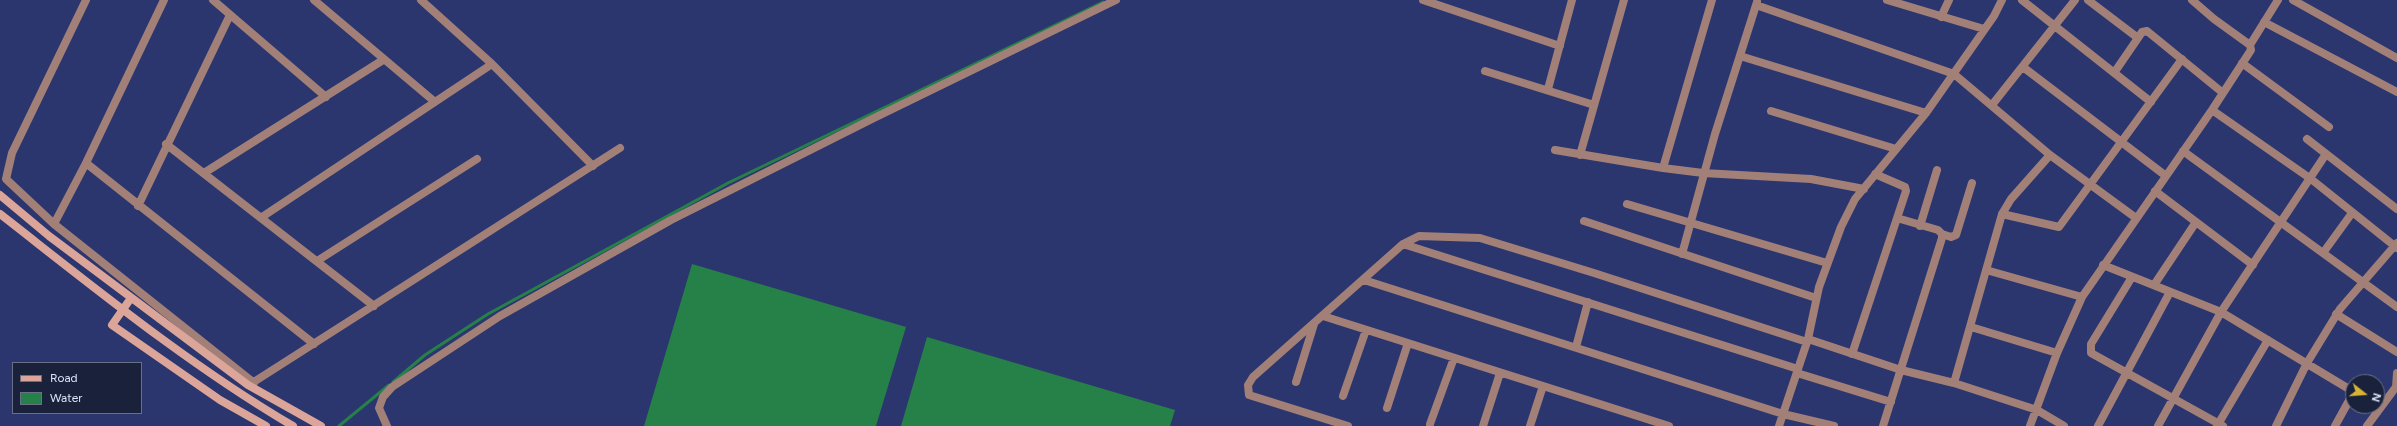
<!DOCTYPE html>
<style>
body{margin:0}
#map{position:relative;width:2397px;height:426px;overflow:hidden;background:#2b366e;font-family:Figtree,sans-serif}
canvas{display:block}
.legend{position:absolute;left:12px;top:362px;width:130px;height:52px;box-sizing:border-box;background:#1a213a;border:1px solid #686f86;margin:0;padding:5px 7px;list-style:none;font-size:12px;color:#dde4f9}
.legend li{display:flex;align-items:center;gap:8px;height:20px}
.legend b{width:20px;border:1px solid #686f86}
.north{position:absolute;left:2345px;top:374px;width:40px;height:40px;box-sizing:border-box;background:#1a213a;border:1px solid #686f86;border-radius:50%;rotate:107deg;font-size:11px;font-weight:700;line-height:16px;text-align:center;color:#dde4f9}
.north::after{content:'';display:block;margin:auto;width:14px;height:18px;background:#d8b434;clip-path:polygon(50% 0,100% 100%,50% 72%,0 100%)}
</style>
<div id="map">
<canvas width="2397" height="426"></canvas>
<ul class="legend">
<li><b style="height:5px;background:#dca59a"></b>Road</li>
<li><b style="height:11px;background:#268149"></b>Water</li>
</ul>
<div class="north">N</div>
</div>
<script>
const c = document.querySelector('canvas').getContext('2d');
c.lineJoin = 'round';
function fill(path, color) {
  c.fillStyle = color;
  c.fill(path, 'evenodd');
}
function strokePath(path, color, width, dash) {
  c.strokeStyle = color;
  c.lineWidth = width;
  c.lineCap = dash ? 'butt' : 'round';
  c.setLineDash(dash || []);
  c.stroke(path);
}
fill(new Path2D(`
 M692,264L906,327L876,426H644Z
 M927,337L1175,410L1170,426H901Z`), '#268149');
strokePath(new Path2D(`
 M393,382L425,355L488,314L728,183L1103,2
 M339,426L389,385`), '#268149', 3);
strokePath(new Path2D(`
 M86,0L12,153L6,179L54,224L254,383
 M213,0L326,97
 M314,0L435,102
 M421,0L492,64L593,166
 M1423,0L1560,46
 M1887,0L1984,29
 M2022,0L2151,102
 M2088,0L2138,38L2142,32L2147,31L2223,93
 M2192,0L2214,19L2250,45
 M2293,0L2397,58
 M1756,5L1954,74L2050,155L2136,218
 M1941,17L1949,0
 M2264,22L2397,92
 M1740,56L1926,113
 M2242,63L2329,127
 M2023,67L2166,176
 M1485,71L1594,105
 M2114,73L2138,38
 M1548,89L1572,0
 M1992,105L2075,0
 M2212,110L2311,179L2397,248
 M1771,111L1896,149
 M2307,139L2397,209
 M166,144L374,306
 M1555,150L1663,168L1703,173L1811,179L1864,189
 M2183,151L2397,307
 M1580,155L1624,0
 M86,163L314,344
 M1663,168L1712,0
 M204,173L383,60
 M2155,191L2253,265
 M1627,204L1827,263
 M138,206L230,15
 M2002,214L2059,227L2182,59
 M262,217L492,64
 M1584,221L1816,298
 M54,224L86,163L164,0
 M1920,226L1937,170
 M1942,234L1951,237L1956,235L1972,183
 M1403,244L1798,369
 M2323,253L2352,213
 M1682,254L1715,134L1757,2
 M317,261L477,159
 M2103,265L2221,312L2349,389L2352,393L2351,397L2335,426
 M1986,270L2082,297
 M2132,277L2091,344V353L2223,426
 M1364,280L1783,414L1834,426
 M2154,285L2196,222
 M2336,314L2397,352
 M1323,316L1669,426
 M1971,327L2057,353
 M1808,339L1901,370L1954,383L2037,410L2064,426
 M1576,347L1588,302
 M1852,354L1906,191L1905,187L1875,174
 M1797,373L1891,402
 M1296,382L1314,324
 M1954,383L2002,214L2011,199L2050,155
 M249,385L620,148
 M1343,396L1366,330
 M1387,408L1408,343
 M1430,424L1454,358
 M387,426L379,408L383,397L392,387L500,316L671,220L872,119L1116,0
 M1348,426L1249,395L1248,385L1253,377L1403,244L1419,236L1480,238L1594,273L1807,342
 M1483,426L1500,373
 M1530,426L1543,386
 M1779,426L1808,339L1819,287L1841,227L1855,199L1926,113L1994,16L2002,0
 M1883,426L1942,238V234L1938,230L1897,218
 M2030,426L2057,353L2082,297L2212,110L2251,50L2250,45L2278,0
 M2098,426L2170,292
 M2158,426L2221,312L2326,154
 M2217,426L2268,340
 M2276,426L2307,363L2340,309L2397,243
 M2367,426L2396,387L2397,373`), '#a28078', 8);
strokePath(new Path2D(`
 M0,195L49,236L248,385L321,426
 M0,214C95,288 189,365 293,426
 M131,298L112,325L220,400L266,426`), '#dca59a', 8);
</script>
